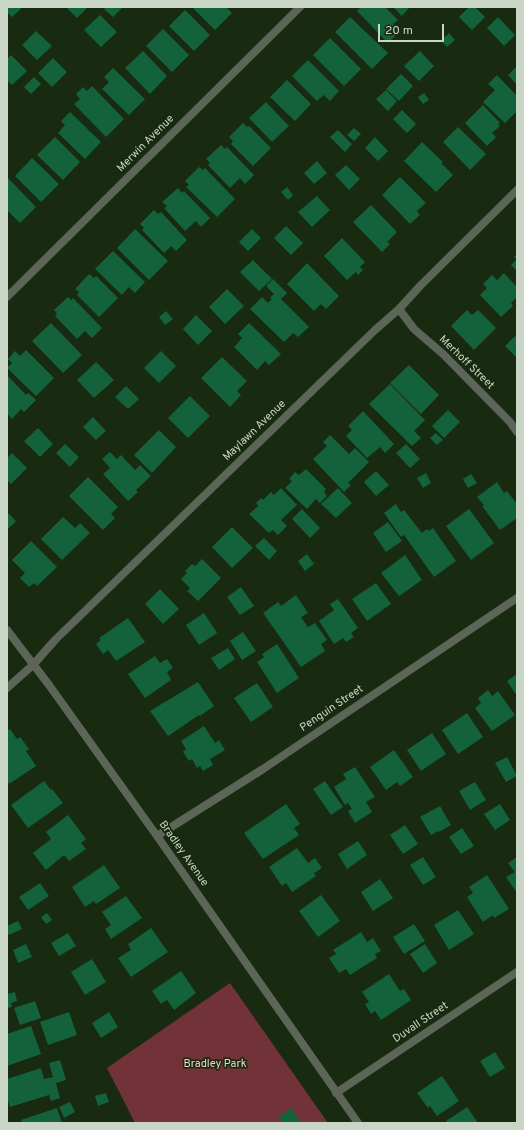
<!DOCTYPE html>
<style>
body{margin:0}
#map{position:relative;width:524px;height:1130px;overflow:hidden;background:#182a10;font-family:Overpass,sans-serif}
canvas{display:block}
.frame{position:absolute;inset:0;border:8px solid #cad6c5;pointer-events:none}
.scale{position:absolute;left:378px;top:24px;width:66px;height:18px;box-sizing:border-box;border:2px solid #cad6c5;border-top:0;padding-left:5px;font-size:12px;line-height:14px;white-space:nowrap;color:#cad6c5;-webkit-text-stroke:3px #182a10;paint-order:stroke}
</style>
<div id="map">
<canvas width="524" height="1130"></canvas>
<div class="frame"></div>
<div class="scale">20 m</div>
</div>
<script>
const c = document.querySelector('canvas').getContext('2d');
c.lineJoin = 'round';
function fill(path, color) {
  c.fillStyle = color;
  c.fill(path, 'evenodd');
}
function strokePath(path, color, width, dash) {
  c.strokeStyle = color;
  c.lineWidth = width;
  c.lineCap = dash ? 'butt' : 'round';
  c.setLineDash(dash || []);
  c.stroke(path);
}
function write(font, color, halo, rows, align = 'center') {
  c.font = font + ' Overpass,sans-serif';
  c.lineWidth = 3.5;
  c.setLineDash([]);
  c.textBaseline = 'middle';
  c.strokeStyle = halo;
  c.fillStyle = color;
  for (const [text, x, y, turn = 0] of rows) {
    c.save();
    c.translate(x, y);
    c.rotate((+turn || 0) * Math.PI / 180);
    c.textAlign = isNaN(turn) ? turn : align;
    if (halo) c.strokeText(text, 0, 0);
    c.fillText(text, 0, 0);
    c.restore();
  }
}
fill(new Path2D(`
 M230,983L328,1123H135L107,1068Z`), '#713338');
fill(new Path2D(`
 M7,7H19L21,9L12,17L7,12Z
 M66,7H88L77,18Z
 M106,7H123L113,17L104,9Z
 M192,7H226L232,13L215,30Z
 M361,7H385L398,20L393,24L400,31L388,43L357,11Z
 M393,7H410L402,16Z
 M469,7H475L485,17L472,30L459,17Z
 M185,10L210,35L194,51L169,26Z
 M100,15L117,32L101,47L84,30Z
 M350,17L388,53L372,69L335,32Z
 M498,17L515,35L504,46L487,28Z
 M163,29L189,55L172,72L146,46Z
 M36,31L52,46L37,60L22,45Z
 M449,33L455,40L447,47L441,40Z
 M330,38L361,69L344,86L313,55Z
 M143,51L167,76L150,94L125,68Z
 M420,51L434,66L419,81L404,66Z
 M11,55L27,71L12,85L7,80V59Z
 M53,58L67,72L52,87L38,73Z
 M308,60L339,91L330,101L324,95L317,101L292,76Z
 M517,66V85L508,75Z
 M113,68L145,99L129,115L102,89L109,82L104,77Z
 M401,74L413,86L399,101L386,89Z
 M497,75L517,96V111L505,123L483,102L495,90L488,84Z
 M34,77L41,84L31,94L24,87Z
 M287,80L311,104L295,121L270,97Z
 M92,86L124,119L106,137L74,104L80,99L76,94L83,87L87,91Z
 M386,90L397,101L388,111L376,99Z
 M424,93L429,100L423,104L418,97Z
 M266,102L289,126L272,142L249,118Z
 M483,105L500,123L498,124L500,126L492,133L496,137L487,146L465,123Z
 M402,110L416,124L407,133L393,119Z
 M70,112L101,142L85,159L58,133L65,125L61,121Z
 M243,123L247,127L249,126L271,148L253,166L231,144L233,141L229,137Z
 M458,127L486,154L470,170L443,142Z
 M354,128L361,134L354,141L347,135Z
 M338,130L352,144L345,152L330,137Z
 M55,137L80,162L63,180L37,155Z
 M375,137L388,151L378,161L365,148Z
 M422,142L443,162L441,163L453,175L436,192L404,161Z
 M221,145L225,149L227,147L254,175L245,184L240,178L230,188L208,165L210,163L206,159Z
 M32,158L59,184L41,202L15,176Z
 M317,161L327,173L314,184L304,173Z
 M346,165L360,179L349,190L335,175Z
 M199,167L203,170L205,168L235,199L217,217L186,187L189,185L185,181Z
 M7,177L36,207L20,223L7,210Z
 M400,177L426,203L417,211L420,215L410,224L382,195Z
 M287,187L293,195L288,200L281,192Z
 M178,188L182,193L184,191L210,218L201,227L196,221L185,231L164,208L167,206L162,202Z
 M317,196L330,210L312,227L298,212Z
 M371,205L397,232L387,242L390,244L382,252L353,222Z
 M154,210L158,214L161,212L187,240L176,251L171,246L164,253L142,230L144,228L140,224Z
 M286,226L303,243L291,255L274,238Z
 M135,229L168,261L149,280L117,248Z
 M252,229L261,238L248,251L239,242Z
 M342,238L365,262L360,267L363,270L358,275L356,272L347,280L324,256Z
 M113,251L145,282L135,293L129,287L122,295L95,269Z
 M517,254V271L511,265L517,259L514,257Z
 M253,260L272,279L259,291L240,272Z
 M307,263L339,296L326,309L321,304L314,311L287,284Z
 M504,273L517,287V297L511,303L513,306L501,317L480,295L487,288L483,284L492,275L497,280Z
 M89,274L94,278L96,276L118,298L99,317L77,295L79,292L75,289Z
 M273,279L287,293L281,299L309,327L298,337L293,333L284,342L250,309L262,297L268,303L272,299L270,298L274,294L266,286Z
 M227,289L244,306L225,324L209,307Z
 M68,297L71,300L73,298L102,328L92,338L85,331L77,339L55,316L57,314L54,310Z
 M467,310L472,315L478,310L496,328L474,350L451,326Z
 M166,311L173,319L165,325L159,317Z
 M196,315L212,331L198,345L183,329Z
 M51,323L82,355L63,373L32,341Z
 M249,323L281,354L269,365L265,361L257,370L234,347L242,338L238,334Z
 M515,336L517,338V358L505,346Z
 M26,350L54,378L36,396L7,368L12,363L8,359L15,351L20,356Z
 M161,351L176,366L159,383L144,368Z
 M222,357L247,381L237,391L241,395L230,407L201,378Z
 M96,362L114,380L94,398L77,380Z
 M409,365L439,395L421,414L390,383Z
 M7,375L26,395L28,393L36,400L24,412L21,409L12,419L7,413Z
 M390,384L425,420L414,431L421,438L412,446L369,404Z
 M126,386L139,399L128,409L115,397Z
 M190,396L210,416L188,438L168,418Z
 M448,410L460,422L444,438L432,426Z
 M363,411L394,444L385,453L380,447L367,458L346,436L352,430L348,426Z
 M93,417L106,431L96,440L83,427Z
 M38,428L53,444L40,457L24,441Z
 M159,430L176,447L152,473L134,455Z
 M436,433L443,440L437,445L430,438Z
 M330,435L349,454L355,448L369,462L348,483L351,485L344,492L313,459L327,446L323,442Z
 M65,444L79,457L70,467L56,453Z
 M406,444L420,459L410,468L396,453Z
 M110,452L117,459L121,455L135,470L140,465L151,476L136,490L138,492L128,501L103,474L110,468L102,459Z
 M12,453L27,468L11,484L7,480V458Z
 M306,469L326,489L324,492L327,496L320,503L316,499L307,509L285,488L292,481L289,479L295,472L299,475Z
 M376,471L389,485L376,496L364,482Z
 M426,473L431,483L423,488L417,478Z
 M471,474L477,483L468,488L463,479Z
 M88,477L118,507L111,514L115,518L103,530L69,496Z
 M497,482L504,493L507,491L517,504L516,506L517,508V518L500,530L482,506L484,505L477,497Z
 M281,488L297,505L281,520L287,526L278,535L273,530L269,533L249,514L258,506L256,503L261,498L263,500L271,492L274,495Z
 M338,488L352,503L336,518L321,504Z
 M396,504L401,512L404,510L422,533L427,529L429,531L433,528L456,561L434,577L404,535L401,537L384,513Z
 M302,509L320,528L310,538L292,519Z
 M469,509L494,543L471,560L446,526Z
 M7,512L16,521L7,530Z
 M63,517L75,528L80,523L90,533L62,560L41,539Z
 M388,522L402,541L386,552L373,533Z
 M232,527L253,548L232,568L212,547Z
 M264,538L277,551L269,560L255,546Z
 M31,541L57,567L37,586L34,583L29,587L20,578L25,573L12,560Z
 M307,554L314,564L305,571L298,561Z
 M405,555L422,580L399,596L381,573Z
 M202,559L221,578L198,601L187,591L190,588L181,579L187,573L185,571L192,564L195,566Z
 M376,583L391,604L367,621L352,599Z
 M241,587L254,606L240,615L227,597Z
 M160,589L179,609L163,624L145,604Z
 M296,595L308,613L301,617L308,627L315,623L327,640L321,644L325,651L301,667L263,613L278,602L281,606Z
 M338,599L358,628L351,633L354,637L346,642L343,638L334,644L319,621L334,610L330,604Z
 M204,613L217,633L199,645L186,625Z
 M128,618L145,642L116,661L108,650L103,654L96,644L101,640L99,638Z
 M243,632L256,651L242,660L230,641Z
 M277,644L299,678L277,693L257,662L264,657L262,654Z
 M228,648L235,659L219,670L211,658Z
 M155,656L160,663L167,659L173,668L167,672L171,680L145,698L128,674Z
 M517,674V696L507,681Z
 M198,682L214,706L200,716L199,715L168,736L150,711Z
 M257,683L273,707L251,722L234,698Z
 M488,690L492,696L498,691L515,715L492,731L475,708L481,703L478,698Z
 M467,713L483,737L458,754L442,730Z
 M204,726L215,743L219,740L225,750L210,759L213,765L203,771L200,766L197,768L192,759L189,761L183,752L186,749L181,741Z
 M10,729L17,739L20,737L29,749L26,751L36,766L9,784L7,780V731Z
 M432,733L446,754L421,771L407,750Z
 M394,750L413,777L400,786L397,782L386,790L370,767Z
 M507,757L517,776L506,782L495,763Z
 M355,767L375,797L366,802L372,812L355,823L348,811L352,809L348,803L345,805L334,787L346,779L343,774Z
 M44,781L51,790L52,789L63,803L28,828L11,805Z
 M325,781L343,807L331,815L313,789Z
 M475,782L486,800L470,810L459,791Z
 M286,804L300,824L294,828L299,835L263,859L244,833Z
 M500,804L510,820L495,830L484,814Z
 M440,806L451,825L439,832L438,831L431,835L420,817Z
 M68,815L86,839L81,843L86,849L69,861L64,855L46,870L33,853L51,839L46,832Z
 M405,825L418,844L403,854L390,835Z
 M462,828L474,846L461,854L449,837Z
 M358,841L367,855L347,869L338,854Z
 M297,848L308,863L315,858L322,868L314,873L316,876L292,892L286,883L282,886L269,867Z
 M423,857L436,877L423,885L410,865Z
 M517,857V893L506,877L515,872L508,863Z
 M104,865L120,888L96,904L94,901L85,907L72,887Z
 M487,875L509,909L494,918L493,915L483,922L467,897L473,893L469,887Z
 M380,879L393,898L373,911L361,892Z
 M40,883L49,896L28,910L19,897Z
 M321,895L340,921L318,937L299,911Z
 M126,896L142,918L111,939L105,929L111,925L102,912Z
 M458,910L474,934L449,950L434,925Z
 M47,913L52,920L46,924L41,917Z
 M18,921L22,929L9,935L7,931V926Z
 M414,924L425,941L404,954L393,937Z
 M151,928L168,952L131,977L118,958L131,950L128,944Z
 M361,932L367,942L373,938L381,951L375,954L377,958L350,975L346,969L339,973L329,958L336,954L333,950Z
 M68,933L76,946L59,956L51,943Z
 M26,944L32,957L18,963L13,950Z
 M425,944L437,963L423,973L410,954Z
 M92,959L106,982L85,995L71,972Z
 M181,971L196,993L174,1010L167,1000L161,1004L152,991Z
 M389,974L400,991L404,989L411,1000L381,1020L375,1011L371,1014L365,1004L369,1002L362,992Z
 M15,992L17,1001L11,1003L12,1007L7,1008V994Z
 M35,1001L41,1018L20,1025L14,1008Z
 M69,1012L77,1035L48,1045L40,1022Z
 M109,1012L118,1027L101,1038L92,1023Z
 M31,1026L41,1054L7,1066V1034Z
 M495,1052L505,1068L490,1077L480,1061Z
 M60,1060L66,1080L56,1083L60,1098L51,1101L49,1095L10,1107L7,1098V1079L41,1068L44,1079L53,1077L49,1063Z
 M442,1076L459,1101L437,1116L430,1106L428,1108L417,1093Z
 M106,1093L109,1102L98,1106L95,1096Z
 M70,1102L75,1112L64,1118L59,1107Z
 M467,1107L478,1123H447L446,1121Z
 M57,1108L62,1123H22L21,1120Z
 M291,1108L301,1123H283L279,1117Z`), '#13623c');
strokePath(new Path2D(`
 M7,297L300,7
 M399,309L414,329L443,354L510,422L517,432
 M7,630L49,685L157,836L358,1123
 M7,688L33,665L55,640L375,330L399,309L420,286L517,190
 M157,836L263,769L517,598
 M336,1093L517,972`), '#5c6558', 8);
write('11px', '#cad6c5', '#182a10', [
 ["Merwin Avenue",146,144,-45],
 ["Merhoff Street",466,363,44],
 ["Maylawn Avenue",255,431,-44],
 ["Penguin Street",332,709,-34],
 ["Bradley Avenue",183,854,55],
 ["Duvall Street",421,1023,-34]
]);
write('11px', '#facdce', '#182a10', [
 ["Bradley Park",215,1065]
]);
</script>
